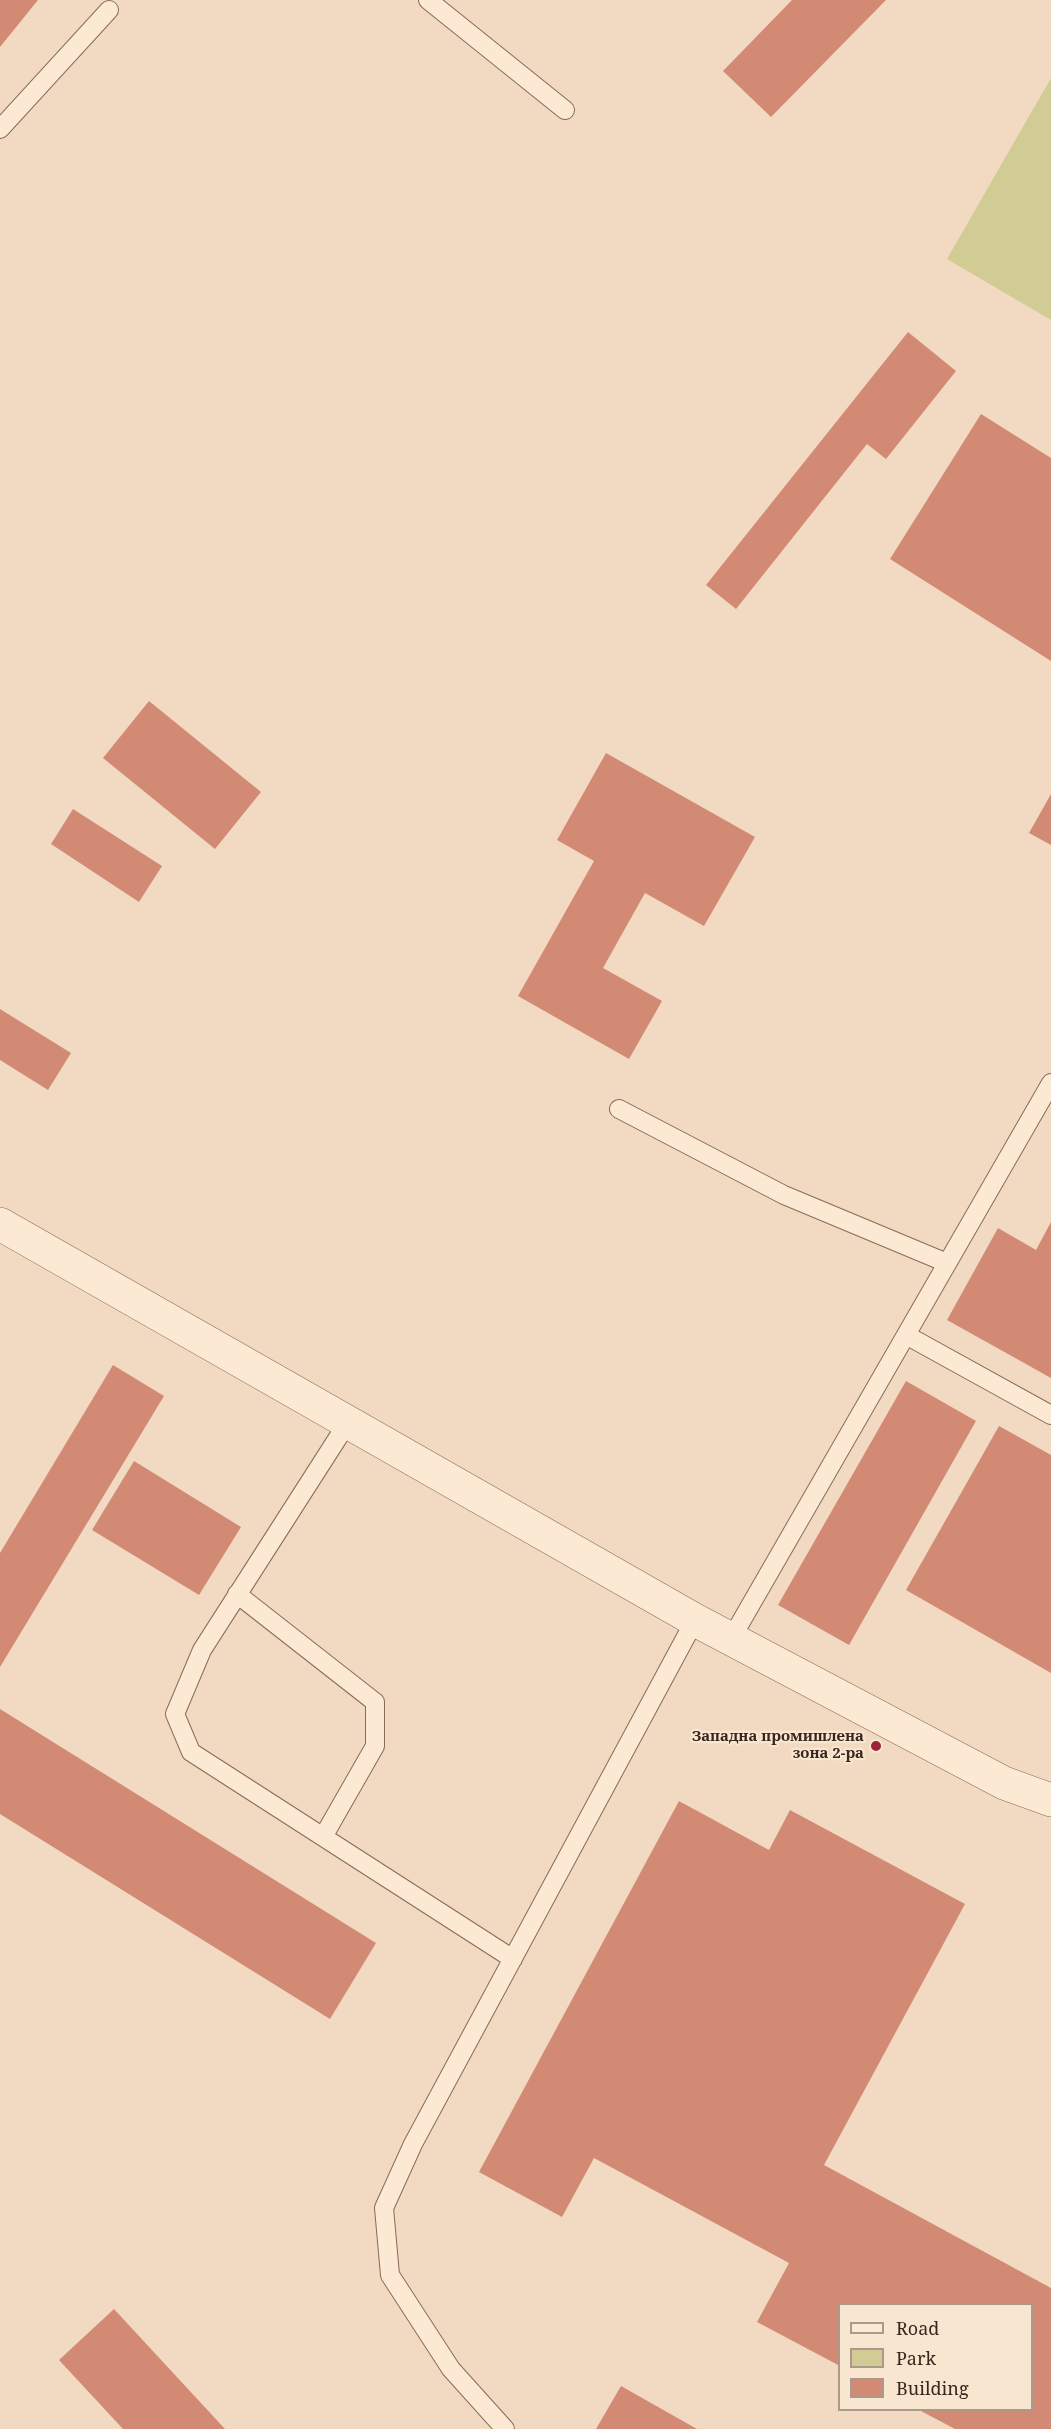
<!DOCTYPE html>
<meta charset="utf-8">
<style>
body{margin:0}
#map{position:relative;width:1051px;height:2429px;overflow:hidden;background:#f1dac1;font-family:"Noto Serif",serif}
canvas{display:block}
.legend{position:absolute;left:838px;top:2303px;width:195px;height:108px;box-sizing:border-box;background:#f8e6d1;border:2px solid #ac9989;margin:0;padding:8px 10px;list-style:none;font-size:18px;color:#3a261c}
.legend li{display:flex;align-items:center;gap:12px;height:30px}
.legend b{width:30px;border:2px solid #ac9989}
</style>
<div id="map">
<canvas width="1051" height="2429"></canvas>
<ul class="legend">
<li><b style="height:8px;background:#fbe9d4"></b>Road</li>
<li><b style="height:16px;background:#d0cc94"></b>Park</li>
<li><b style="height:16px;background:#d28a74"></b>Building</li>
</ul>
</div>
<script>
const c = document.querySelector('canvas').getContext('2d');
c.lineJoin = 'round';
function fill(path, color) {
  c.fillStyle = color;
  c.fill(path, 'evenodd');
}
function strokePath(path, color, width, dash) {
  c.strokeStyle = color;
  c.lineWidth = width;
  c.lineCap = dash ? 'butt' : 'round';
  c.setLineDash(dash || []);
  c.stroke(path);
}
function write(font, color, halo, rows, align = 'center') {
  c.font = font + ' "Noto Serif",serif';
  c.lineWidth = 4.5;
  c.setLineDash([]);
  c.textBaseline = 'middle';
  c.strokeStyle = halo;
  c.fillStyle = color;
  for (const [text, x, y, turn = 0] of rows) {
    c.save();
    c.translate(x, y);
    c.rotate((+turn || 0) * Math.PI / 180);
    c.textAlign = isNaN(turn) ? turn : align;
    if (halo) c.strokeText(text, 0, 0);
    c.fillText(text, 0, 0);
    c.restore();
  }
}
fill(new Path2D(`
 M1051,78V320L947,259Z`), '#d0cc94');
fill(new Path2D(`
 M0,0H38L0,47Z
 M792,0H886L771,117L723,71Z
 M908,332L956,371L886,459L867,444L736,609L706,585Z
 M981,414L1051,458V661L890,559Z
 M149,701L261,792L215,849L103,758Z
 M606,753L755,837L704,926L645,893L603,968L662,1001L629,1059L518,996L594,861L557,840Z
 M1051,794V845L1029,833Z
 M73,809L162,866L139,902L51,844Z
 M0,1009L71,1053L48,1090L0,1060Z
 M1051,1222V1378L947,1320L998,1228L1036,1250Z
 M113,1365L164,1396L0,1667V1553Z
 M906,1381L976,1421L849,1645L778,1605Z
 M999,1426L1051,1455V1673L906,1590Z
 M134,1461L241,1527L199,1595L92,1530Z
 M0,1709L376,1943L330,2019L0,1814Z
 M679,1801L769,1850L790,1810L965,1904L824,2165L1051,2288V2429H955L919,2410H1032V2304H840V2366L757,2322L789,2263L594,2158L562,2217L479,2172Z
 M114,2309L225,2429H123L59,2360Z
 M621,2386L697,2429H596Z`), '#d28a74');
const service = new Path2D(`
 M428,0L565,110
 M0,129L109,10
 M619,1109L784,1195L947,1263
 M906,1335L1051,1415
 M348,1422L202,1650L175,1714L191,1752L513,1959
 M237,1594L375,1702V1746L323,1837
 M731,1639L1051,1083
 M505,2429L451,2369L390,2275L384,2208L413,2144L695,1620`);
const tertiary = new Path2D(`
 M0,1224L695,1620L1004,1783L1051,1800`);
strokePath(service, '#8b6a57', 20);
strokePath(tertiary, '#8b6a57', 34);
strokePath(service, '#fbe9d4', 18);
strokePath(tertiary, '#fbe9d4', 33);
for (const [x, y, r, color] of [
 [876,1746,6,"#9e2339"]
]) {
  const dot = new Path2D();
  dot.arc(x, y, r, 0, 2 * Math.PI);
  c.fillStyle = color;
  c.fill(dot);
  strokePath(dot, '#f8e6d1', 2);
}
write('bold 15px', '#3a261c', '#f8e6d1', [
 ["Западна промишлена",864,1737],
 ["зона 2-ра",864,1754]
], 'right');
</script>
